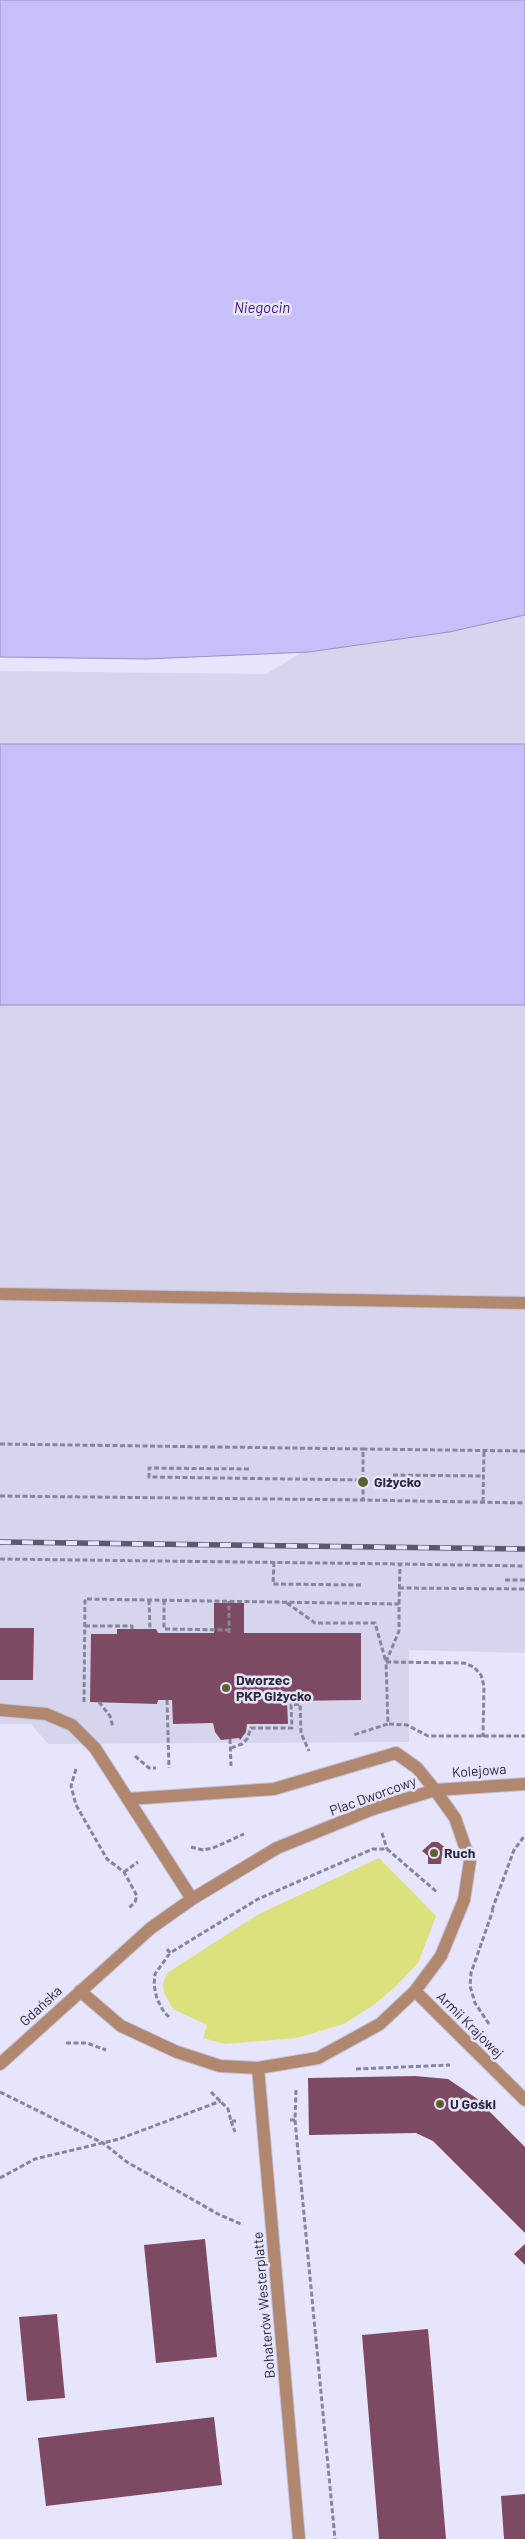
<!DOCTYPE html>
<html>
<head>
<meta charset="utf-8">
<style>
	body { margin:0 }
	canvas { display:block; background:#e7e5fc }
</style>
</head>
<body>
<canvas width="525" height="2539"></canvas>
<script>
const c = document.querySelector('canvas').getContext('2d');
c.lineJoin = 'round';
function fillPath(path, color) { c.fillStyle = color; c.fill(path, 'evenodd'); }
const shape = rows => new Path2D(rows.map(r => 'M' + r).join(''));
function stroke(path, color, width, dash) { c.strokeStyle = color; c.lineWidth = width; c.lineCap = dash ? 'butt' : 'round'; c.setLineDash(dash || []); c.stroke(path); }
function drawText(font, color, halo, rows, align = 'center') {
  c.font = font + ' Barlow,sans-serif'; c.lineWidth = 5; c.setLineDash([]); c.textBaseline = 'middle'; c.strokeStyle = halo; c.fillStyle = color; for (const [text, x, y, turn = 0] of rows) {
    c.save(); c.translate(x, y); c.rotate((+turn || 0) * Math.PI / 180); c.textAlign = isNaN(turn) ? turn : align; if (halo) c.strokeText(text, 0, 0); c.fillText(text, 0, 0); c.restore();
  }
}
const built = shape([
	[525,517,525,1653,409,1650,409,1742,48,1744,31,1724,0,1724,0,671,266,674]
]);
const green = shape([
	[379,1858,436,1916,418,1963,395,1987,375,2004,344,2024,297,2038,225,2044,203,2038,207,2025,173,2009,164,1993,163,1984,167,1973,259,1914]
]);
const water = shape([
	[0,0,525,0,525,615,449,632,309,652,147,659,0,657,0,0],
	[0,744,525,744,525,1005,0,1005,0,744]
]);
const building = shape([
	[214,1603,244,1603,244,1633,361,1633,361,1700,287,1701,288,1724,247,1724,246,1732,240,1740,239,1738,221,1740,215,1732,213,1723,173,1724,172,1700,158,1700,157,1704,90,1702,91,1634,117,1634,117,1629,156,1629,158,1633,214,1633],
	[0,1628,34,1628,33,1680,0,1680],
	[432,1842,438,1842,447,1849,442,1855,441,1864,428,1864,428,1856,422,1851],
	[415,2076,448,2079,476,2098,525,2147,525,2233,433,2141,416,2133,309,2135,308,2078],
	[205,2239,217,2357,156,2363,144,2245],
	[525,2244,525,2265,514,2254],
	[57,2314,65,2398,27,2401,19,2317],
	[428,2329,446,2539,379,2539,362,2335],
	[214,2417,222,2485,46,2506,38,2438],
	[525,2494,525,2539,504,2539,501,2496]
]);
const path = shape([
	[0,1444,363,1449],
	[525,1451,363,1449,363,1500,525,1503],
	[249,1469,149,1468,149,1477,363,1480],
	[393,1475,483,1476],
	[0,1496,363,1500],
	[483,1502,484,1451],
	[0,1559,400,1564],
	[274,1562,273,1584,362,1585],
	[505,1580,525,1580],
	[399,1588,525,1589],
	[149,1600,150,1630],
	[164,1600,164,1629,229,1630],
	[287,1603,315,1623,375,1623,386,1662,464,1663,474,1667,481,1675,484,1686,483,1737],
	[399,1604,400,1564,525,1566],
	[85,1626,132,1626,132,1629],
	[229,1633,229,1601],
	[167,1700,169,1768],
	[84,1702,85,1599,399,1604,399,1631,386,1662,388,1724,353,1735],
	[99,1702,110,1716,113,1727],
	[389,1724,407,1725,428,1736,525,1736],
	[230,1739,231,1766],
	[231,1748,242,1744,247,1739,251,1728,292,1728,291,1705,300,1704,301,1733,309,1751],
	[135,1756,149,1768,156,1768],
	[76,1769,71,1786,76,1805,107,1859,124,1872,137,1896,135,1902,129,1908],
	[382,1833,387,1849],
	[191,1847,203,1850,213,1848,244,1834],
	[124,1872,138,1862],
	[492,1910,514,1850,525,1835],
	[167,1949,170,1953,258,1899,373,1849,387,1849,438,1893],
	[169,2017,164,2012,157,1999,154,1985,155,1974,170,1953],
	[489,2024,475,2003,470,1986,471,1973,493,1910],
	[66,2043,87,2043,106,2050],
	[356,2069,450,2065],
	[0,2092,103,2143,127,2162,218,2214,243,2225],
	[211,2092,228,2109,231,2121,236,2121],
	[290,2120,295,2120,296,2090],
	[295,2120,335,2539],
	[231,2121,235,2132],
	[0,2178,35,2159,119,2139,221,2101]
]);
const lane = shape([
	[0,1294,525,1303],
	[128,1799,274,1789,396,1753,417,1768,435,1790]
]);
const street = shape([
	[0,1710,46,1714,72,1725,95,1748,192,1899],
	[80,1991,121,2026,177,2052,220,2066,258,2068,318,2058,380,2024,415,1991,441,1956,464,1900,470,1861,455,1818,435,1790],
	[415,1991,525,2100],
	[0,2064,151,1928,192,1899,277,1848,373,1809,435,1790,525,1784],
	[258,2068,299,2539]
]);
const rail = shape([
	[0,1542,525,1549]
]);
const markers = [
	[363,1482,6,"#5e602d"],
	[226,1688,5,"#5e602d"],
	[434,1853,5,"#5e602d"],
	[440,2104,5,"#5e602d"]
];
const poiNames = [
	["Giżycko",374,1482],
	["Dworzec",236,1680],
	["PKP Giżycko",236,1696],
	["Ruch",444,1853],
	["U Gośki",450,2104]
];
const streetNames = [
	["Kolejowa",479,1771,-4],
	["Plac Dworcowy",373,1796,-20],
	["Gdańska",41,2006,-43],
	["Armii Krajowej",470,2025,45],
	["Bohaterów Westerplatte",264,2305,-95]
];
const waterNames = [
	["Niegocin",262,308]
];
fillPath(built, '#d7d5ee');
fillPath(green, '#dce07d');
fillPath(water, '#c7bffa');
stroke(water, '#9892c1', 1);
fillPath(building, '#7e4a63');
stroke(lane, '#c5c3da', 14);
stroke(street, '#c5c3da', 14);
stroke(path, '#87859b', 3, [5, 2.5]);
stroke(lane, '#b18770', 12);
stroke(street, '#b18770', 12);
stroke(rail, '#5b596e', 5.5);
stroke(rail, '#e7e5fc', 4, [11]);
for (const [x, y, r, color] of markers) { const dot = new Path2D(); dot.arc(x, y, r, 0, 2 * Math.PI); c.fillStyle = color; c.fill(dot); stroke(dot, '#e7e5fc', 2); }
drawText('bold 14px', '#2b283d', '#e7e5fc', poiNames, 'left');
drawText('14px', '#2b283d', '#e7e5fc', streetNames);
drawText('italic 15px', '#3d1685', '#e7e5fc', waterNames);
</script>
</body>
</html>
